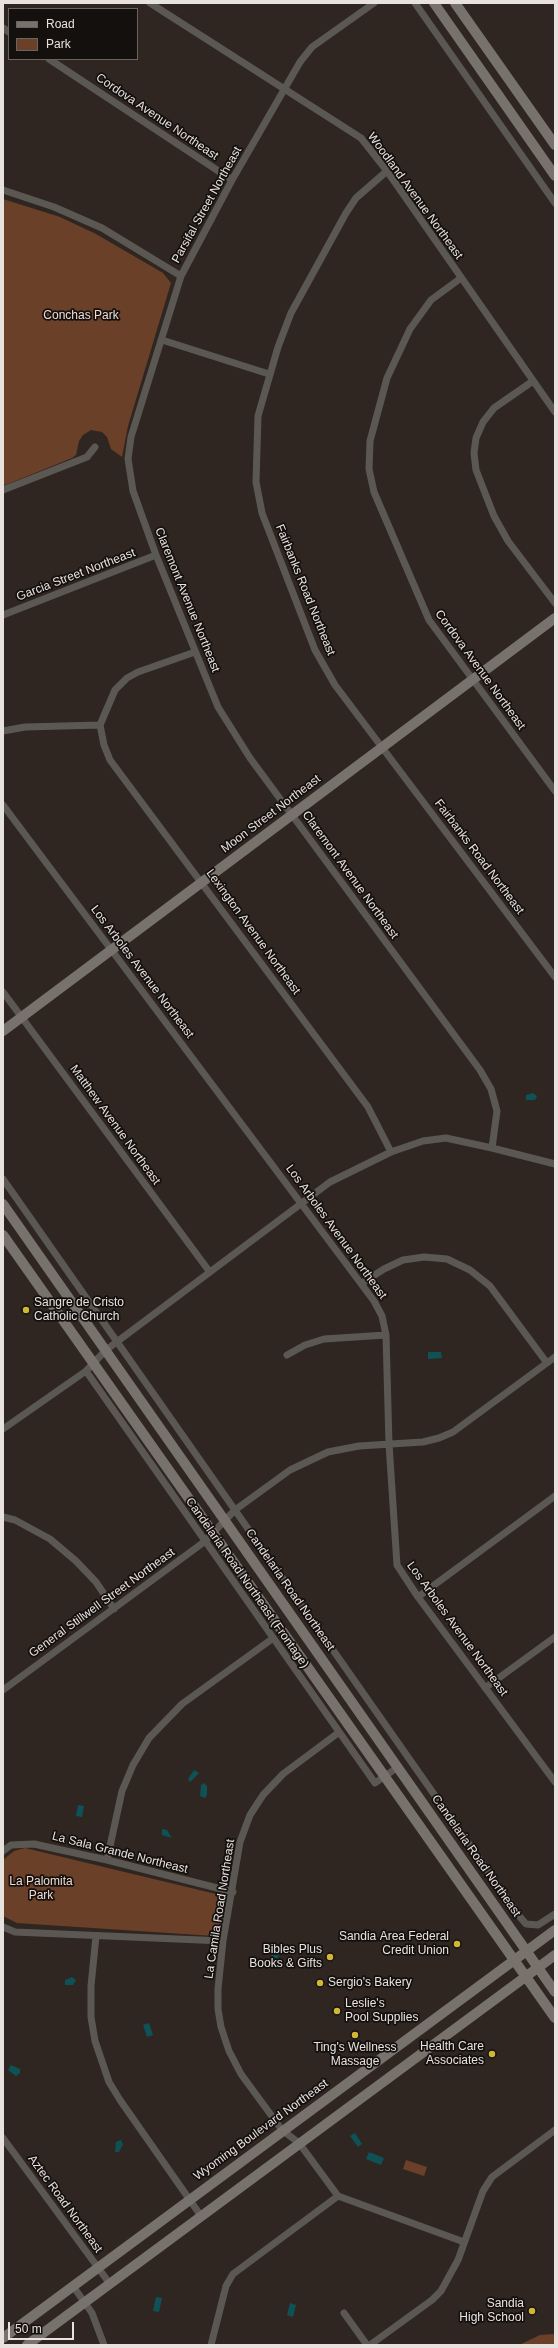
<!DOCTYPE html>
<html>
<head>
<meta charset="utf-8">
<style>
	body { margin:0 }
	#map { position:relative; width:558px; height:2348px; overflow:hidden; background:#2f2621; font-family:Arial,sans-serif }
	canvas { display:block }
	.frame { position:absolute; inset:0; border:4px solid #e8e2df; pointer-events:none }
	.legend { position:absolute; left:8px; top:8px; width:130px; height:52px; box-sizing:border-box; background:#14100e; border:1px solid #696462; margin:0; padding:5px 7px; list-style:none; font-size:12px; color:#e8e2df }
	.legend li { display:flex; align-items:center; gap:8px; height:20px }
	.legend b { width:20px; border:1px solid #696462 }
	.scale { position:absolute; left:8px; top:2322px; width:66px; height:18px; box-sizing:border-box; border:2px solid #e8e2df; border-top:0; padding-left:5px; font-size:12px; line-height:14px; white-space:nowrap; color:#e8e2df; -webkit-text-stroke:3px #14100e; paint-order:stroke }
</style>
</head>
<body>
<div id="map">
<canvas width="558" height="2348"></canvas>
<div class="frame"></div>
<ul class="legend">
<li><b style="height:5px;background:#77726c"></b>Road</li>
<li><b style="height:11px;background:#6a4029"></b>Park</li>
</ul>
<div class="scale">50 m</div>
</div>
<script>
const c = document.querySelector('canvas').getContext('2d');
c.lineJoin = 'round';
function fillPath(path, color) { c.fillStyle = color; c.fill(path, 'evenodd'); }
const shape = rows => new Path2D(rows.map(r => 'M' + r).join(''));
function stroke(path, color, width, dash) { c.strokeStyle = color; c.lineWidth = width; c.lineCap = dash ? 'butt' : 'round'; c.setLineDash(dash || []); c.stroke(path); }
function drawText(font, color, halo, rows, align = 'center') {
  c.font = font + ' Arial,sans-serif'; c.lineWidth = 3.5; c.setLineDash([]); c.textBaseline = 'middle'; c.strokeStyle = halo; c.fillStyle = color; for (const [text, x, y, turn = 0] of rows) {
    c.save(); c.translate(x, y); c.rotate((+turn || 0) * Math.PI / 180); c.textAlign = isNaN(turn) ? turn : align; if (halo) c.strokeText(text, 0, 0); c.fillText(text, 0, 0); c.restore();
  }
}
const green = shape([
	[3,199,60,217,96,234,163,273,171,283,128,426,122,457,111,449,107,437,102,432,91,430,83,435,79,441,76,455,72,458,3,486],
	[25,1848,220,1895,224,1897,220,1934,214,1936,17,1923,3,1916,3,1860,14,1851],
	[406,2160,427,2167,424,2176,403,2169],
	[555,2334,555,2345,519,2345,540,2335]
]);
const water = shape([
	[533,1093,537,1096,535,1100,526,1100,526,1095],
	[428,1352,441,1352,442,1358,428,1359],
	[194,1770,199,1773,190,1782,188,1779],
	[204,1783,207,1786,207,1795,205,1798,200,1796,201,1785],
	[78,1805,84,1806,82,1817,76,1816],
	[162,1829,167,1830,172,1838,162,1835],
	[273,1947,280,1948,278,1959,271,1958],
	[72,1977,76,1980,73,1985,65,1985,65,1980],
	[149,2023,153,2035,147,2037,143,2025],
	[11,2065,20,2069,20,2073,16,2076,8,2070],
	[355,2133,362,2144,358,2147,350,2136],
	[121,2140,123,2144,119,2152,115,2152,116,2142],
	[369,2152,384,2158,381,2165,366,2159],
	[156,2297,162,2298,159,2312,153,2311],
	[290,2303,296,2305,293,2317,287,2315]
]);
const street = shape([
	[150,3,361,138,387,171,555,412],
	[374,3,312,47,300,62,232,180,181,276,131,437,128,459,133,491,156,555,218,707,250,758,480,1070,491,1089,497,1111,492,1148],
	[415,3,555,203],
	[3,28,9,32],
	[49,59,232,180],
	[387,171,356,198,346,213,291,313,278,347,258,416,256,482,262,513,315,650,335,685,555,977],
	[3,190,54,207,102,228,181,276],
	[461,278,431,300,410,329,387,378,370,441,369,469,374,492,429,620,555,791],
	[162,340,269,374],
	[533,381,494,408,483,422,476,438,474,453,476,470,494,516,508,541,555,603],
	[3,490,87,457,95,447],
	[3,615,156,555],
	[195,652,138,672,127,678,115,690,100,725,104,745,110,760,368,1107,391,1152],
	[3,731,25,727,100,725],
	[3,805,374,1301,382,1316,386,1335,389,1444,397,1565,418,1597,555,1782],
	[3,992,209,1271],
	[3,1179,520,1917,526,1924,538,1925,555,1914],
	[362,1283,384,1269,403,1260,424,1257,447,1259,470,1270,490,1286,547,1363],
	[287,1355,305,1345,324,1339,386,1335],
	[86,1371,375,1783,398,1767],
	[3,1429,86,1371,106,1350,330,1182,391,1152,423,1141,446,1138,492,1148,555,1164],
	[3,1517,15,1520,50,1539,76,1561,96,1582,114,1609],
	[418,1597,555,1496],
	[485,1688,555,1637],
	[3,1690,204,1542,235,1510,290,1470,328,1452,359,1446,423,1442,439,1438,453,1432,555,1357],
	[338,1733,283,1774,263,1795,250,1815,240,1842,223,1941,218,1989,218,2009,221,2027,229,2051,241,2074,282,2130,299,2143,338,2196,464,2242],
	[3,1851,11,1845,34,1844,107,1860,233,1892],
	[107,1860,122,1791,133,1765,149,1738,182,1704,272,1639],
	[3,1927,15,1932,223,1941],
	[96,1936,91,1986,91,2017,95,2041,109,2082,120,2100,201,2216],
	[3,2138,110,2284],
	[73,2286,92,2313,104,2345],
	[344,2313,367,2345],
	[211,2345,226,2286,233,2274,338,2196],
	[370,2345,432,2300,441,2291,458,2260,483,2191,492,2177,555,2130]
]);
const secondary = shape([
	[434,3,555,176],
	[455,3,555,145],
	[3,1031,555,618],
	[3,1204,555,1992],
	[3,1235,555,2018],
	[3,2338,555,1930],
	[27,2345,555,1955]
]);
const markers = [
	[26,1310,4,"#d0b736"],
	[457,1944,4,"#d0b736"],
	[330,1957,4,"#d0b736"],
	[320,1983,4,"#d0b736"],
	[337,2011,4,"#d0b736"],
	[355,2035,4,"#d0b736"],
	[492,2054,4,"#d0b736"],
	[532,2311,4,"#d0b736"]
];
const streetNames = [
	["Cordova Avenue Northeast",157,117,34],
	["Woodland Avenue Northeast",415,196,54],
	["Parsifal Street Northeast",207,205,-61],
	["Garcia Street Northeast",76,575,-21],
	["Fairbanks Road Northeast",305,590,68],
	["Claremont Avenue Northeast",187,600,68],
	["Cordova Avenue Northeast",480,670,54],
	["Moon Street Northeast",271,814,-37],
	["Fairbanks Road Northeast",479,857,53],
	["Claremont Avenue Northeast",350,875,54],
	["Lexington Avenue Northeast",253,932,54],
	["Los Arboles Avenue Northeast",142,972,53],
	["Matthew Avenue Northeast",115,1125,54],
	["Los Arboles Avenue Northeast",336,1232,54],
	["Candelaria Road Northeast (Frontage)",247,1583,55],
	["Candelaria Road Northeast",290,1590,55],
	["General Stillwell Street Northeast",102,1603,-36],
	["Los Arboles Avenue Northeast",457,1629,54],
	["La Sala Grande Northeast",120,1853,14],
	["Candelaria Road Northeast",476,1856,55],
	["La Camila Road Northeast",220,1909,-81],
	["Wyoming Boulevard Northeast",261,2130,-36],
	["Aztec Road Northeast",65,2204,54]
];
const parkNames = [
	["Conchas Park",81,316],
	["La Palomita",41,1882],
	["Park",41,1896]
];
const poiNames = [
	["Sangre de Cristo",34,1303,"left"],
	["Catholic Church",34,1317,"left"],
	["Sandia Area Federal",449,1937],
	["Credit Union",449,1951],
	["Bibles Plus",322,1950],
	["Books & Gifts",322,1964],
	["Sergio's Bakery",328,1983,"left"],
	["Leslie's",345,2004,"left"],
	["Pool Supplies",345,2018,"left"],
	["Health Care",484,2047],
	["Associates",484,2061],
	["Ting's Wellness",355,2048,"center"],
	["Massage",355,2062,"center"],
	["Sandia",524,2304],
	["High School",524,2318]
];
fillPath(green, '#6a4029');
fillPath(water, '#0e5258');
stroke(street, '#5b5854', 7);
stroke(secondary, '#77726c', 10);
for (const [x, y, r, color] of markers) { const dot = new Path2D(); dot.arc(x, y, r, 0, 2 * Math.PI); c.fillStyle = color; c.fill(dot); stroke(dot, '#14100e', 1.5); }
drawText('12px', '#e8e2df', '#14100e', streetNames);
drawText('12px', '#f0dbd1', '#14100e', parkNames);
drawText('12px', '#e8e2df', '#14100e', poiNames, 'right');
</script>
</body>
</html>
